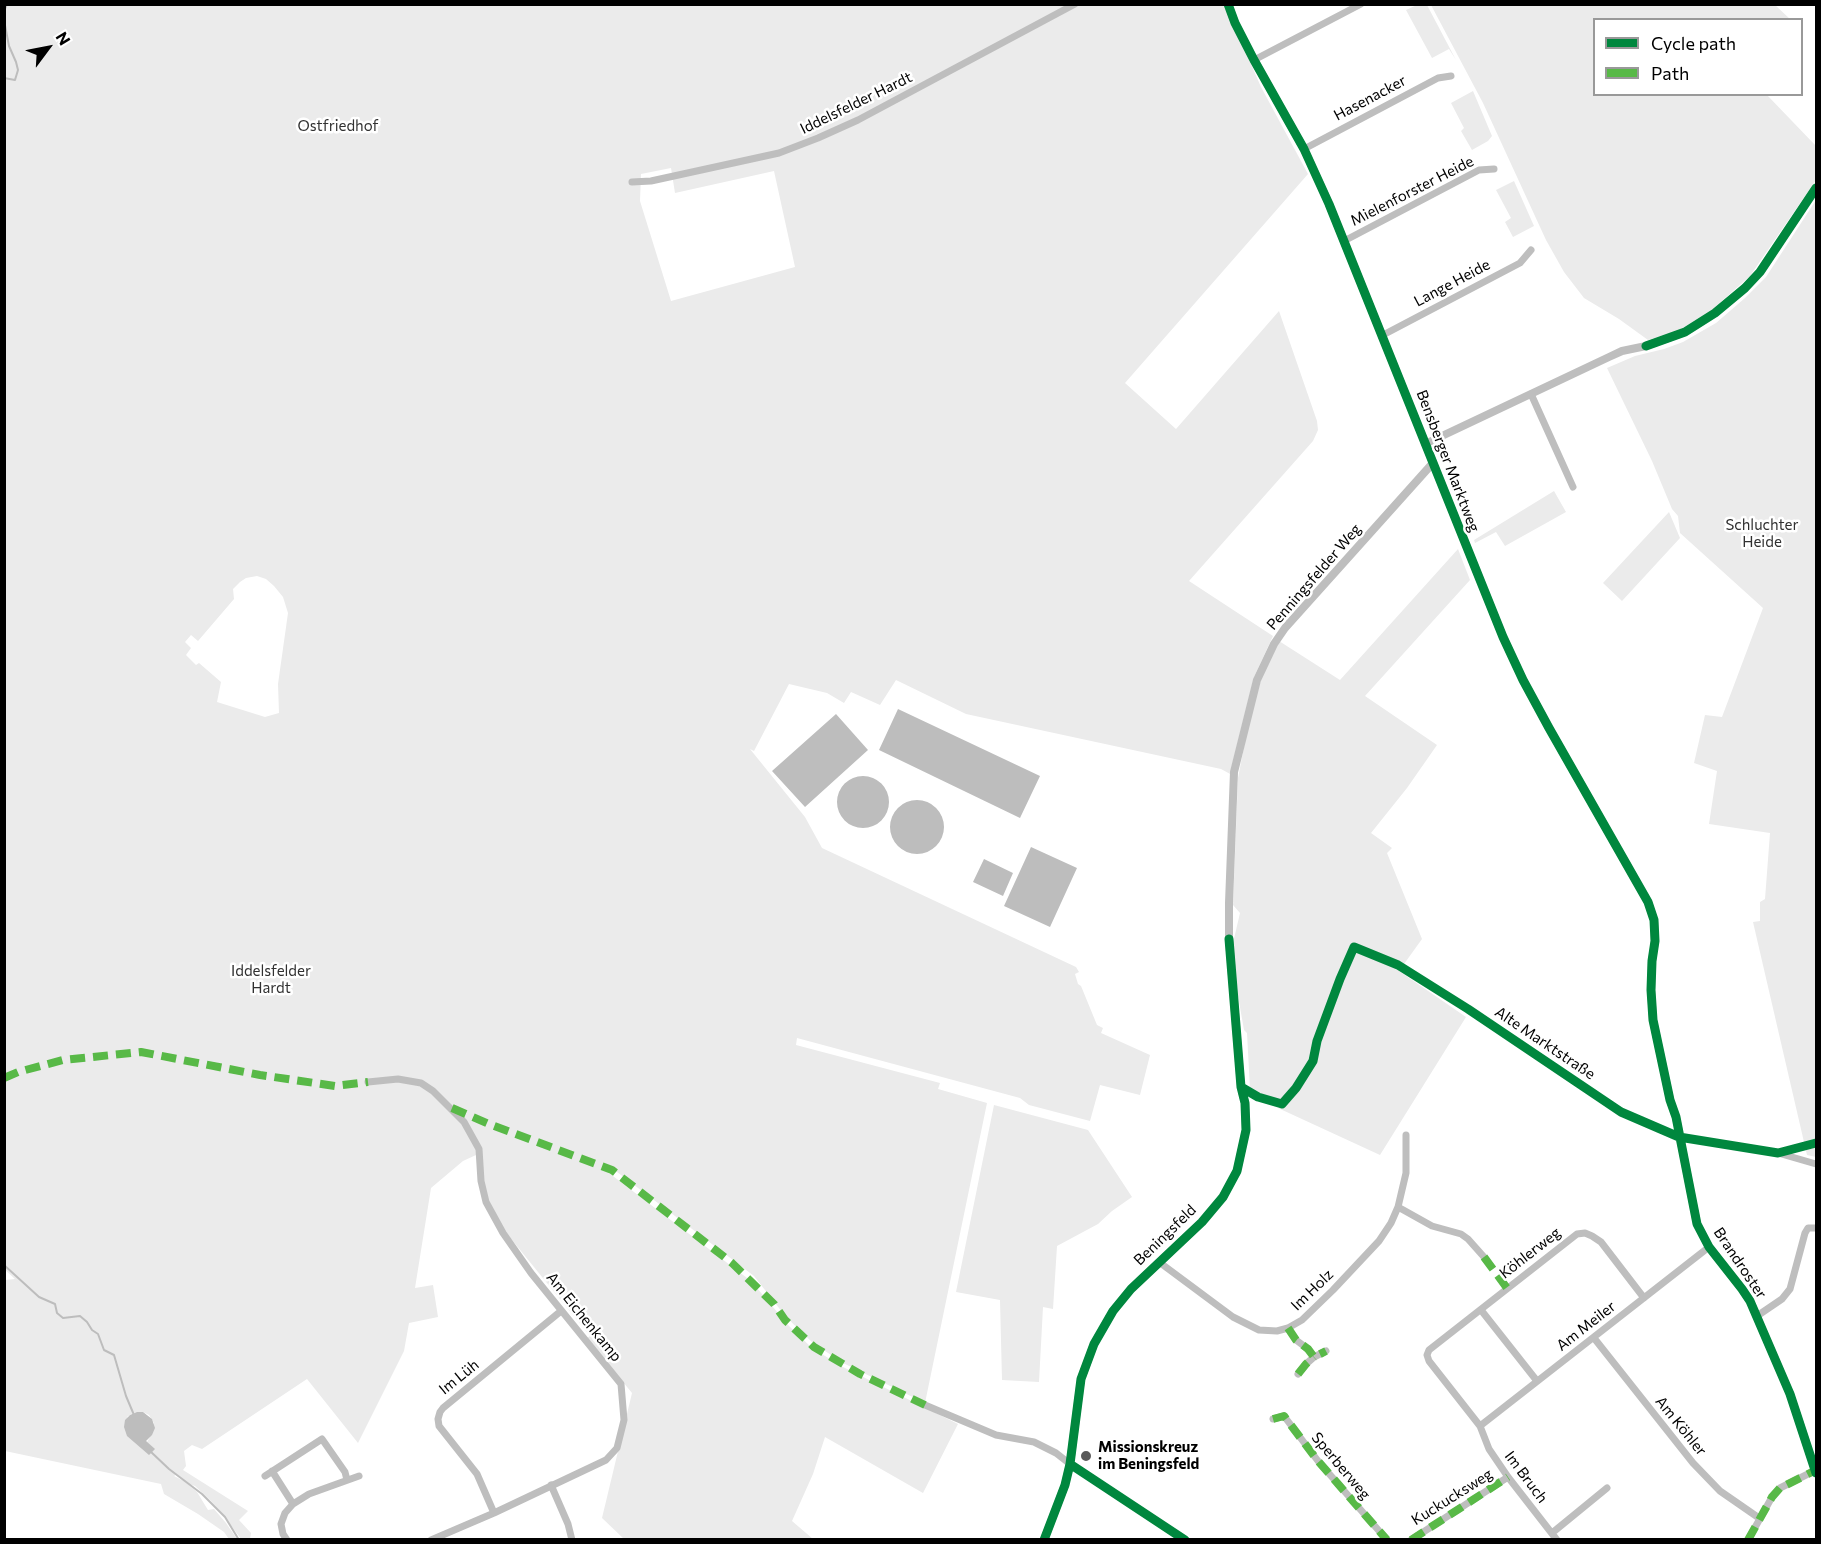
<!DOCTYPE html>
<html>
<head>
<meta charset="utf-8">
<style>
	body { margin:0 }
	#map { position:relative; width:1821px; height:1544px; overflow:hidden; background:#fff; font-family:Commissioner,sans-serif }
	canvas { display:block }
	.frame { position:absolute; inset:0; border:6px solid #000; pointer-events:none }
	.legend { position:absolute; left:1593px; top:18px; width:210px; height:78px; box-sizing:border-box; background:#fff; border:2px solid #999; margin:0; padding:8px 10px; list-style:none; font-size:18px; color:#000 }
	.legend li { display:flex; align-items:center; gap:12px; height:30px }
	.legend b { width:30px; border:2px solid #999 }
	.north { position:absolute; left:18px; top:18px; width:60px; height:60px; -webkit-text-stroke:4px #fff; paint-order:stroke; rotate:58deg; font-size:16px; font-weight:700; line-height:24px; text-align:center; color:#000 }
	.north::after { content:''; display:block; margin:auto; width:21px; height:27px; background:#000; clip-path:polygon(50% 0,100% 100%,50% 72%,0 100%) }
</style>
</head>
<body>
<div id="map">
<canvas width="1821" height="1544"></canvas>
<div class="frame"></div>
<ul class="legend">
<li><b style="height:8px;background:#00873e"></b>Cycle path</li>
<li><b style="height:8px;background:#58b947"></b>Path</li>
</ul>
<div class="north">N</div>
</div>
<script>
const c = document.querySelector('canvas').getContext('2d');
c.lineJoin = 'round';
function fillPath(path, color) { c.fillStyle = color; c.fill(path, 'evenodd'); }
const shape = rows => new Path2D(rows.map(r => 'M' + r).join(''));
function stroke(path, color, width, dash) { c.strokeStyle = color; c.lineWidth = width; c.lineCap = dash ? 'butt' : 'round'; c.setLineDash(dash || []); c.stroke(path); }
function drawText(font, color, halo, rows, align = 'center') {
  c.font = font + ' Commissioner,sans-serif'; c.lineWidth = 5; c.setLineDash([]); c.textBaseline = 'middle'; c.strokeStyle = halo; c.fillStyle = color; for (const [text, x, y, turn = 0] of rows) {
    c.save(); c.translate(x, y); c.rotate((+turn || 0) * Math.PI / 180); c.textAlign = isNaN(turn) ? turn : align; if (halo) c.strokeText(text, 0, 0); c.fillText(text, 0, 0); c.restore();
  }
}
const green = shape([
	[4,5,1225,5,1261,87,1308,174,1125,383,1176,429,1279,311,1317,421,1318,430,1313,441,1189,581,1273,636,1254,677,1231,769,1232,775,1221,769,966,714,896,680,880,705,851,692,844,703,827,693,789,684,754,751,750,749,805,817,822,848,1076,967,1079,972,1075,974,1078,984,1081,986,1097,1025,1103,1028,1101,1033,1150,1055,1140,1095,1100,1085,1090,1121,1029,1105,1020,1098,797,1038,796,1045,940,1083,938,1089,987,1103,925,1403,843,1363,813,1343,786,1317,754,1276,617,1172,609,1173,751,1281,789,1326,812,1348,843,1367,958,1424,923,1493,825,1437,813,1474,792,1521,813,1539,624,1539,602,1518,632,1393,587,1338,590,1336,499,1224,485,1192,476,1155,463,1161,431,1188,415,1288,433,1285,438,1317,409,1323,404,1351,358,1443,307,1379,202,1449,192,1445,184,1451,186,1466,183,1470,248,1511,239,1520,251,1533,250,1539,241,1539,221,1512,210,1500,195,1486,189,1484,177,1474,174,1476,184,1481,197,1492,208,1510,214,1509,226,1523,237,1539,229,1539,224,1532,198,1514,164,1494,161,1484,5,1451,5,1280,15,1279,4,1269],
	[671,168,675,193,774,171,795,267,671,301,640,201,641,174],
	[257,576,266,579,274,586,283,597,288,613,278,684,279,713,265,717,217,702,221,682,199,663,196,665,186,655,191,648,185,642,191,635,198,641,234,599,233,589,240,582,246,578],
	[143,1412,149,1415,154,1423,150,1437,147,1442,127,1417,133,1413],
	[1417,5,1427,5,1456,60,1449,49,1432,58,1406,10],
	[1431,5,1775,5,1790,19,1594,20,1594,94,1767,95,1816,146,1816,180,1750,276,1706,315,1677,331,1648,340,1619,319,1584,298,1564,272,1546,240,1483,103],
	[1473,91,1492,136,1488,141,1472,150,1461,131,1464,128,1451,103],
	[1514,181,1534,226,1513,237,1505,222,1511,218,1496,190],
	[1816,200,1816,1157,1807,1155,1753,922,1760,921,1760,902,1765,899,1770,833,1709,824,1717,771,1694,763,1705,715,1722,717,1763,608,1680,533,1678,516,1672,509,1652,461,1607,368,1635,356,1664,349,1683,342,1716,323,1745,298,1766,277],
	[1554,491,1566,512,1505,546,1496,532,1475,543,1474,540],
	[1669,512,1680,538,1622,601,1603,583],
	[1458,549,1470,580,1365,696,1437,745,1407,788,1371,833,1392,848,1387,853,1422,939,1399,971,1466,1017,1380,1155,1278,1108,1285,1105,1315,1064,1312,1063,1282,1102,1277,1102,1250,1089,1247,1033,1244,1030,1238,996,1233,943,1240,913,1233,905,1238,778,1249,721,1261,680,1279,641,1340,680],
	[994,1105,1088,1130,1132,1197,1112,1211,1098,1224,1057,1246,1053,1309,1043,1307,1039,1382,1002,1380,1000,1300,956,1292]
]);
const water = shape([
	[898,709,1040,776,1020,818,879,750],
	[836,714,868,750,805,807,772,771],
	'837 802a26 26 0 1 1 52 0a26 26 0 1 1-52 0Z',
	'890 827a27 27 0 1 1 54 0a27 27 0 1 1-54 0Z',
	[1031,847,1077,868,1050,927,1004,906],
	[984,859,1013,873,1003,896,973,882],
	[143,1412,152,1419,155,1428,152,1435,146,1441,155,1449,149,1455,127,1436,124,1427,125,1420,130,1415,137,1412]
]);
const stream = shape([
	[4,11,7,4],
	[4,20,9,46,16,62,18,70,15,80,4,78],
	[4,1265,39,1297,55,1304,57,1313,63,1318,80,1316,87,1322,92,1330,98,1334,104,1350,114,1355,126,1396,134,1415],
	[150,1451,169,1469,202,1494,225,1517,239,1540]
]);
const minor = shape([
	[1254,60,1361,4],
	[1304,149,1438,78,1451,76],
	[632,182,651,181,779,153,818,138,858,120,1075,4],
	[1344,241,1479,170,1494,169],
	[1383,335,1520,263,1531,250],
	[1531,394,1573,487],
	[1398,965,1468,1009,1621,1112,1679,1137,1778,1153,1816,1164],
	[368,1082,398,1079,421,1083,433,1091,464,1122,479,1149,481,1181,486,1202,503,1233,531,1273,621,1384,624,1420,617,1448,606,1460,494,1513,431,1540],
	[1398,1207,1432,1226,1461,1234,1468,1239,1484,1257],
	[1159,1262,1233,1317,1259,1330,1277,1331,1288,1328,1302,1320,1333,1290,1379,1241,1391,1223,1398,1207,1406,1173,1406,1135],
	[1481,1310,1537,1381],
	[1757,1316,1782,1299,1790,1289,1805,1233,1808,1228,1816,1228],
	[1288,1328,1296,1340,1308,1349,1314,1357,1326,1351],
	[1594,1338,1693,1463,1720,1491,1759,1518],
	[1298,1374,1306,1364,1314,1357],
	[925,1405,996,1435,1034,1442,1056,1453,1070,1464],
	[1273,1419,1284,1416,1318,1461,1387,1540],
	[1480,1426,1709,1247],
	[272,1471,293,1504],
	[265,1476,322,1439,345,1472,347,1480],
	[551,1485,568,1524,572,1540],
	[494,1513,477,1474,439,1426,438,1419,440,1412,443,1408,561,1311],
	[1552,1533,1607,1488],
	[287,1540,283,1534,281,1524,285,1513,293,1504,309,1494,359,1476],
	[1411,1540,1508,1477],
	[1557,1540,1508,1477,1489,1449,1480,1426,1429,1361,1427,1355,1429,1350,1577,1234,1585,1233,1592,1236,1601,1242,1644,1298],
	[1748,1540,1772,1497,1780,1488,1816,1470]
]);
const tertiary = shape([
	[1228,4,1235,23,1254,60,1304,149,1329,204,1503,637,1523,680,1549,728,1648,902,1654,920,1655,941,1652,961,1651,990,1653,1020,1670,1100,1676,1117,1697,1224,1709,1247,1742,1289,1750,1301,1790,1394,1816,1473],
	[1425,444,1609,357,1622,351,1646,346,1685,332,1715,313,1745,288,1760,272,1816,188],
	[1070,1464,1185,1540],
	[1044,1540,1065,1485,1070,1464,1081,1379,1094,1344,1113,1311,1131,1289,1202,1222,1223,1197,1237,1171,1246,1130,1245,1103,1241,1087,1229,939,1229,903,1234,772,1257,680,1274,644,1285,628,1432,464]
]);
const quiet = shape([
	[4,1078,18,1072,63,1060,141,1052,260,1075,335,1086,368,1082],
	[452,1108,489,1124,612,1170,732,1263,774,1304,785,1320,814,1347,860,1374,925,1405],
	[1484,1257,1507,1288],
	[1288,1328,1296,1340,1308,1349,1314,1357,1326,1351],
	[1298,1374,1306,1364,1314,1357],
	[1273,1419,1284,1416,1318,1461,1387,1540],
	[1411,1540,1508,1477],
	[1748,1540,1772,1497,1780,1488,1816,1470]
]);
const cycleway = shape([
	[1228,4,1235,23,1254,60,1304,149,1329,204,1503,637,1523,680,1549,728,1648,902,1654,920,1655,941,1652,961,1651,990,1653,1020,1670,1100,1676,1117,1697,1224,1709,1247,1742,1289,1750,1301,1790,1394,1816,1473],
	[1646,346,1685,332,1715,313,1745,288,1760,272,1816,188],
	[1241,1087,1258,1097,1282,1104,1296,1088,1313,1061,1317,1041,1340,979,1354,947,1398,965,1468,1009,1621,1112,1679,1137,1778,1153,1816,1143],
	[1070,1464,1185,1540],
	[1044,1540,1065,1485,1070,1464,1081,1379,1094,1344,1113,1311,1131,1289,1202,1222,1223,1197,1237,1171,1246,1130,1245,1103,1241,1087,1229,939]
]);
const markers = [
	[1086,1456,6,"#595959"]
];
const streetNames = [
	["Hasenacker",1370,98,-28],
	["Iddelsfelder Hardt",856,103,-26],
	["Mielenforster Heide",1412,191,-27],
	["Lange Heide",1452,283,-28],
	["Bensberger Marktweg",1448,461,69],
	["Penningsfelder Weg",1314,577,-49],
	["Alte Marktstraße",1545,1043,34],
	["Beningsfeld",1165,1235,-44],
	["Köhlerweg",1530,1253,-38],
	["Brandroster",1740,1263,56],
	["Im Holz",1312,1290,-44],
	["Am Eichenkamp",584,1317,51],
	["Am Meiler",1586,1326,-38],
	["Im Lüh",459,1377,-39],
	["Am Köhler",1681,1426,51],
	["Sperberweg",1341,1466,50],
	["Im Bruch",1526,1477,53],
	["Kuckucksweg",1452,1497,-32]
];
const parkNames = [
	["Ostfriedhof",338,126],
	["Schluchter",1762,525],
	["Heide",1762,542],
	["Iddelsfelder",271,971],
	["Hardt",271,988]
];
const poiNames = [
	["Missionskreuz",1098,1447],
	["im Beningsfeld",1098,1464]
];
fillPath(green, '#ebebeb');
fillPath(water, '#bdbdbd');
stroke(stream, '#bdbdbd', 2);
stroke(minor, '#bebebe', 7);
stroke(tertiary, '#bebebe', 8);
stroke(quiet, '#58b947', 8, [15, 8]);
stroke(cycleway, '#00873e', 9);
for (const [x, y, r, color] of markers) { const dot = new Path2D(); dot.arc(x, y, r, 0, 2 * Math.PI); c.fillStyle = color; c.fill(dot); stroke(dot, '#fff', 2); }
drawText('15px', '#000', '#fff', streetNames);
drawText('15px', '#313131', '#fff', parkNames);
drawText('bold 15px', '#000', '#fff', poiNames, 'left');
</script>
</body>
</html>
